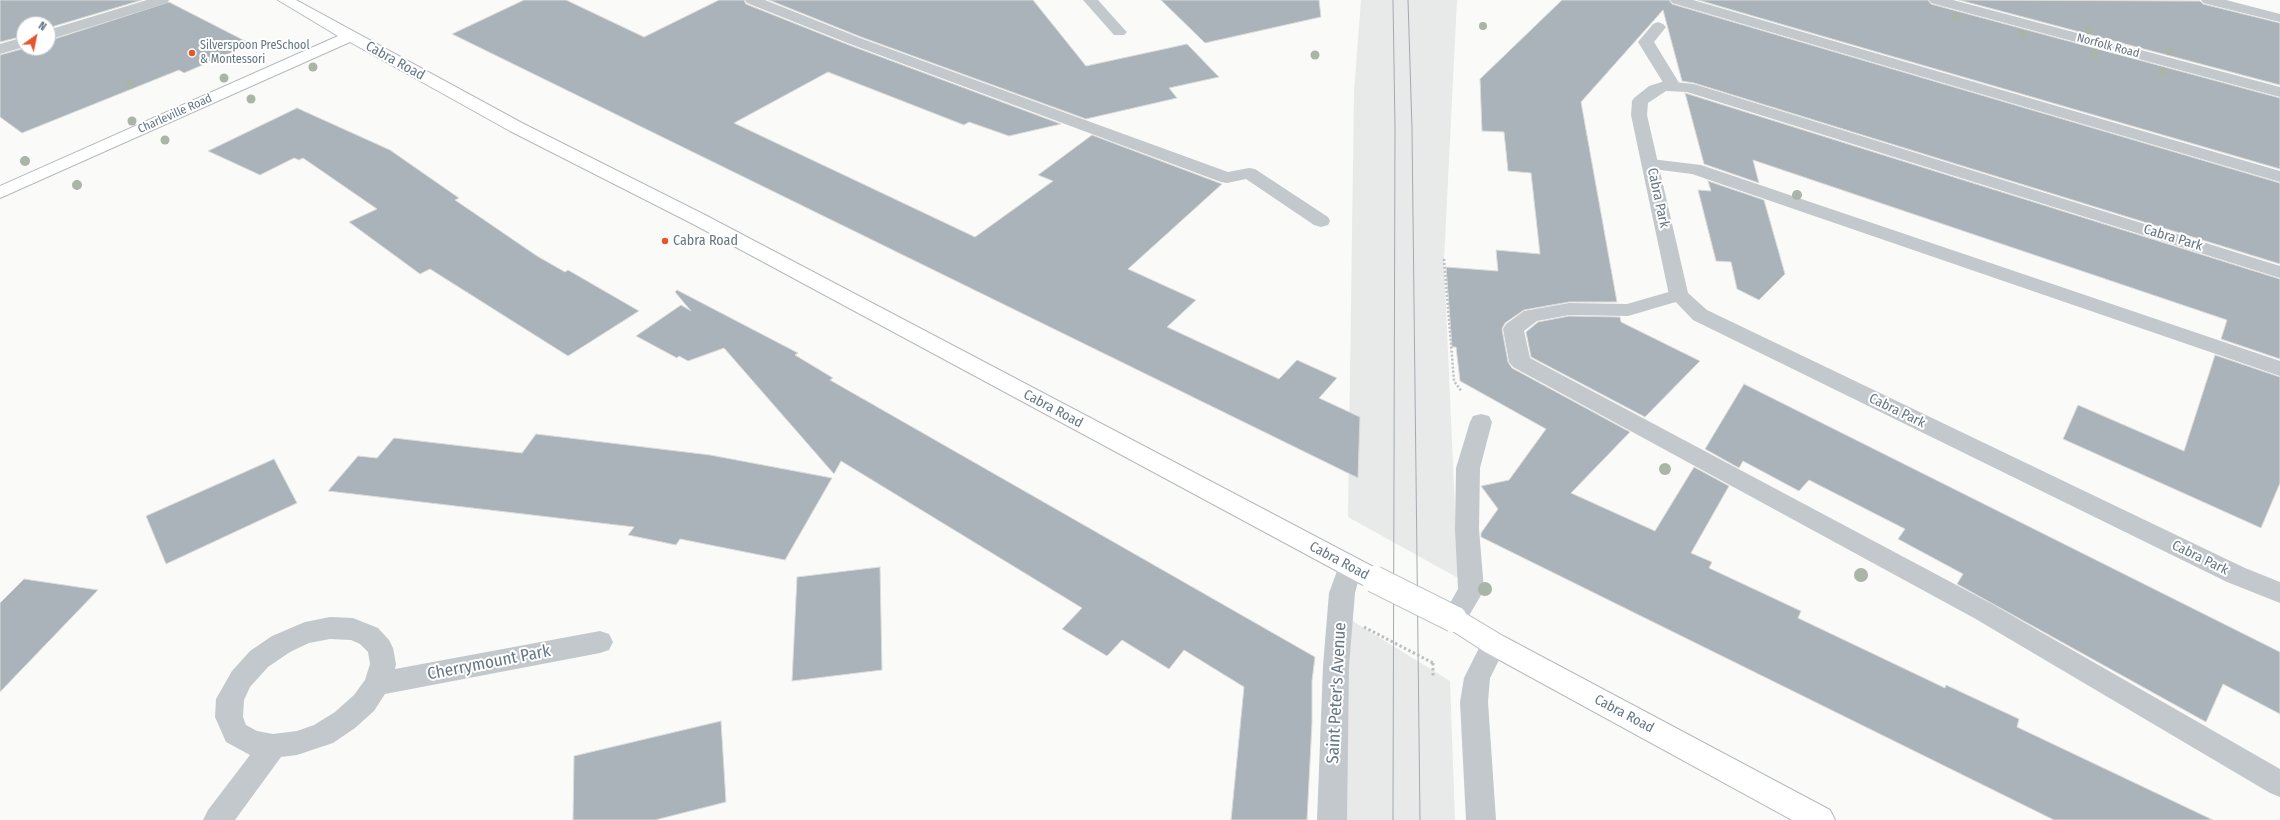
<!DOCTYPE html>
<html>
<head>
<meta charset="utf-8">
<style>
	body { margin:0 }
	#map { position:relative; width:2280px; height:820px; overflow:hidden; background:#fafaf8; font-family:"Fira Sans Condensed",sans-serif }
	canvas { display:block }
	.north { position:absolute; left:16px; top:16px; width:40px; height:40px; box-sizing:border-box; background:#fff; border:1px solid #c1c8cd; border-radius:50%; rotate:33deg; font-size:11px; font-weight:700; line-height:16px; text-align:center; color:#657683 }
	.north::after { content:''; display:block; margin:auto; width:14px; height:18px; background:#e4572e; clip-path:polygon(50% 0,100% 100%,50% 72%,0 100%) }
</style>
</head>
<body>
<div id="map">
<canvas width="2280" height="820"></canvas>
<div class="north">N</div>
</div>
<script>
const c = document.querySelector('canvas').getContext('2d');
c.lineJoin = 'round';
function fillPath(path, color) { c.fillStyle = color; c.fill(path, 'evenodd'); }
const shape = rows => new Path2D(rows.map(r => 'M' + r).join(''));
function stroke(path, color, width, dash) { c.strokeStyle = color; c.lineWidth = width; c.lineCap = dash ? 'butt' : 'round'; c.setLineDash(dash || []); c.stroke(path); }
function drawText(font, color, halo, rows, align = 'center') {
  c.font = font + ' "Fira Sans Condensed",sans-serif'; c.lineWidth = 4; c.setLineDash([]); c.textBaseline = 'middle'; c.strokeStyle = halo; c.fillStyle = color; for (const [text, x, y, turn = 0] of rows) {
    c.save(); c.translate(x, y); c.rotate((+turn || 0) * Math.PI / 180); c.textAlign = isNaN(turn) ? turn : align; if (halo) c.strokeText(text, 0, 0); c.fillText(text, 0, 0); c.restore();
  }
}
const built = shape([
	[1361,0,1457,0,1444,261,1458,578,1348,517,1354,92],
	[1346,617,1450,681,1455,820,1340,820]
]);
const building = shape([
	[0,0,142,0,48,28,48,24,24,24,24,36,0,42,0,0],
	[524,0,566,0,644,37,719,0,744,0,746,4,849,45,1061,124,1009,136,969,122,964,125,828,72,734,123,975,237,1053,181,1038,175,1092,135,1222,184,1128,269,1196,300,1167,327,1279,379,1297,360,1337,378,1319,398,1360,417,1358,478,452,34,524,0],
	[769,0,1033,0,1086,66,1187,44,1219,77,1169,88,1177,98,1086,119,861,37,769,0],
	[1161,0,1319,0,1321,17,1205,43,1161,0],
	[1562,0,1669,0,1672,4,2280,183,2280,264,1694,83,1682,81,1663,10,1581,102,1617,302,1569,302,1524,310,1505,323,1502,329,1508,362,1512,368,1630,432,1571,493,1655,531,1694,467,1729,486,1691,553,1712,562,1709,568,1801,611,1798,618,1945,688,1946,685,2019,719,2017,727,2213,820,2054,820,1481,537,1481,533,1498,509,1481,486,1509,480,1546,429,1460,381,1456,347,1452,347,1446,267,1498,271,1496,250,1540,254,1531,173,1508,171,1504,132,1482,131,1480,79,1562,0],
	[1698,0,1928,0,1931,4,2280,98,2280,169,1698,0],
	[1959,0,2200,1,2203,4,2280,23,2280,85,1959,0],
	[169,2,251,44,184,73,179,70,22,133,0,117,0,55,25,48,48,48,48,41,169,2],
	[1685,93,2280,279,2280,359,2221,339,2227,320,1753,160,1759,183,1704,164,1685,93],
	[297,108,390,150,459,198,455,200,537,256,565,272,568,270,639,311,568,356,430,269,420,274,349,222,377,209,303,158,299,160,294,158,260,175,208,151,297,108],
	[1708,181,1764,200,1785,274,1759,300,1737,289,1731,262,1716,261,1698,190,1711,191,1708,181],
	[677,290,798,353,795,355,833,378,830,380,1315,657,1312,681,1312,723,1307,820,1231,820,1244,687,1184,650,1169,669,1122,640,1107,656,1062,629,1082,608,841,461,834,474,724,348,688,361,679,356,677,358,636,336,681,305,691,311,675,292,677,290],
	[1569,316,1620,317,1621,322,1700,361,1645,417,1531,357,1526,332,1538,322,1569,316],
	[2215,355,2280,377,2280,483,2261,528,2063,439,2078,405,2184,451,2215,355],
	[1744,384,2280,652,2280,714,2223,684,2206,722,1957,584,1963,574,1898,539,1905,529,1809,480,1799,491,1743,461,1739,468,1705,449,1744,384],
	[536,434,710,455,832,478,785,560,680,539,676,545,628,535,634,527,328,491,358,456,377,458,394,438,522,453,536,434],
	[274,459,297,503,166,564,146,516,274,459],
	[880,567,882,670,792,681,797,577,880,567],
	[24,579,98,590,0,692,0,603,24,579],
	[721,721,726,802,655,820,573,820,574,756,721,721]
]);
const pathFar1 = shape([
	[1444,259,1454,381,1462,392]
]);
const path = shape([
	[1433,663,1433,678]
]);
const lane = shape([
	[147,0,169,0,167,3,48,40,48,30,147,0],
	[745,0,765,0,860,38,1228,172,1249,168,1255,169,1328,217,1330,221,1328,225,1321,227,1314,225,1246,179,1227,183,1221,182,850,44,747,3,745,0],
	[1670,0,1693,0,2280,171,2280,182,1672,3,1670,0],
	[2201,0,2226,0,2280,14,2280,22,2203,3,2201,0],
	[1658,22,1663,24,1666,27,1654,42,1681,86,1679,89,1667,89,1638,42,1653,24,1658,22],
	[24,37,24,47,0,54,0,44,24,37],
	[1651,159,1701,165,2280,361,2280,376,1692,174,1645,168,1642,164,1645,160,1651,159],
	[1679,289,1686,291,1689,295,1686,299,1628,316,1569,315,1537,321,1524,331,1530,358,1992,604,2280,769,2280,797,2270,793,1974,618,1513,367,1509,362,1503,329,1506,324,1524,311,1569,303,1627,304,1679,289],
	[1481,414,1489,416,1492,422,1480,468,1479,529,1484,590,1463,626,1454,629,1445,626,1441,619,1458,589,1455,529,1456,468,1470,422,1473,416,1481,414],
	[1494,633,1503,636,1507,644,1490,678,1488,702,1496,820,1466,820,1460,702,1464,678,1485,636,1494,633]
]);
const street = shape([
	[1083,0,1098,0,1124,29,1127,32,1124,35,1114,35,1083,0],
	[1929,0,1953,0,2280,87,2280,97,1931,3,1929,0],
	[1665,81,1694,84,2280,266,2280,278,1687,92,1666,91,1648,103,1647,115,1688,293,1707,310,2245,568,2280,582,2280,603,2227,582,1693,320,1669,295,1631,115,1632,101,1634,98,1649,86,1665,81],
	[1350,557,1359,560,1362,567,1355,593,1349,666,1347,820,1317,820,1323,666,1329,593,1341,560,1350,557],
	[330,617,353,618,378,628,389,640,393,648,396,664,395,669,600,631,609,634,613,642,609,650,600,653,385,694,374,711,355,728,333,743,297,755,281,757,235,820,203,820,208,810,250,755,226,742,215,717,216,699,232,671,250,651,272,636,305,622,330,617],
	[330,639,351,640,360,644,368,652,370,664,365,680,354,695,335,712,314,725,297,731,273,734,257,731,246,725,243,717,244,700,250,687,268,667,290,652,309,643,330,639]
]);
const secondary = shape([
	[278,0,296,0,522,123,707,216,1383,572,1387,579,1383,586,1374,589,1365,586,693,224,510,131,350,42,0,198,0,186,338,36,278,0],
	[1454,609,1463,612,1503,636,1830,810,1835,820,1792,820,1485,652,1445,626,1441,619,1445,612,1454,609]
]);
const tram = shape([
	[1393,0,1395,127,1393,820],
	[1408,0,1412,129,1420,820]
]);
const pathBridge = shape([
	[1364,627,1433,663]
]);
const secondaryBridge = shape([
	[1374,579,1454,619]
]);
const trees = [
	[1956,17,4],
	[1483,26,4],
	[2089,30,4],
	[2022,34,4],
	[2169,51,4],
	[2094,53,4],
	[1315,55,4.5],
	[313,67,4.5],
	[2163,72,4.5],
	[224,78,4.5],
	[131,84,4.5],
	[251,99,4.5],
	[132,121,4.5],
	[165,140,4.5],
	[25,161,5],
	[77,185,5],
	[1797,195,5],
	[1665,469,6],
	[1861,575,7],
	[1485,589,7]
];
const markers = [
	[192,53,4,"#e4572e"],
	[665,241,4,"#e4572e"]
];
const farPoinames = [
	["Silverspoon PreSchool",200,46],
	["& Montessori",200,60]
];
const farStreetnames = [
	["Norfolk Road",2108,46,15],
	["Charleville Road",175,114,-24]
];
const streetNames = [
	["Cabra Road",395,61,29],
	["Cabra Park",1658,198,78],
	["Cabra Park",2173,238,17],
	["Cabra Road",1053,409,28],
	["Cabra Park",1897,411,26],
	["Cabra Park",2200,558,26],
	["Cabra Road",1339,561,28],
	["Cabra Road",1624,714,28]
];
const poiNames = [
	["Cabra Road",673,241]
];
const nearStreetnames = [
	["Cherrymount Park",489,663,-11],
	["Saint Peter's Avenue",1337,693,-87]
];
fillPath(built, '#e8e9e9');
fillPath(building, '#aab3b9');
stroke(building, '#dcdcda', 1);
stroke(secondary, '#b3babf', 2);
stroke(pathFar1, '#bbbfc2', 2.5, [2, 2]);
stroke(path, '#bbbfc2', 3, [2.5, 2.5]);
fillPath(lane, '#c3c8cc');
fillPath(street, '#c3c8cc');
fillPath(secondary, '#fff');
stroke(tram, '#a2aab0', 1);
stroke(secondaryBridge, '#b3babf', 28, []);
stroke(pathBridge, '#bbbfc2', 3, [2.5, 2.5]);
stroke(secondaryBridge, '#fff', 26);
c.fillStyle = '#aab4a7';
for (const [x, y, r] of trees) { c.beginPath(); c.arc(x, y, r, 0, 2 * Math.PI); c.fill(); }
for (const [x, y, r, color] of markers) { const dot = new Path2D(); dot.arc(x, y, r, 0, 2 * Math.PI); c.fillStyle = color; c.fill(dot); stroke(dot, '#fff', 1.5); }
drawText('12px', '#657683', '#fff', farPoinames, 'left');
drawText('12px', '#657683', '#fff', farStreetnames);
drawText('14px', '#657683', '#fff', streetNames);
drawText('14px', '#657683', '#fff', poiNames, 'left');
drawText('17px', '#657683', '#fff', nearStreetnames);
</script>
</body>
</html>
